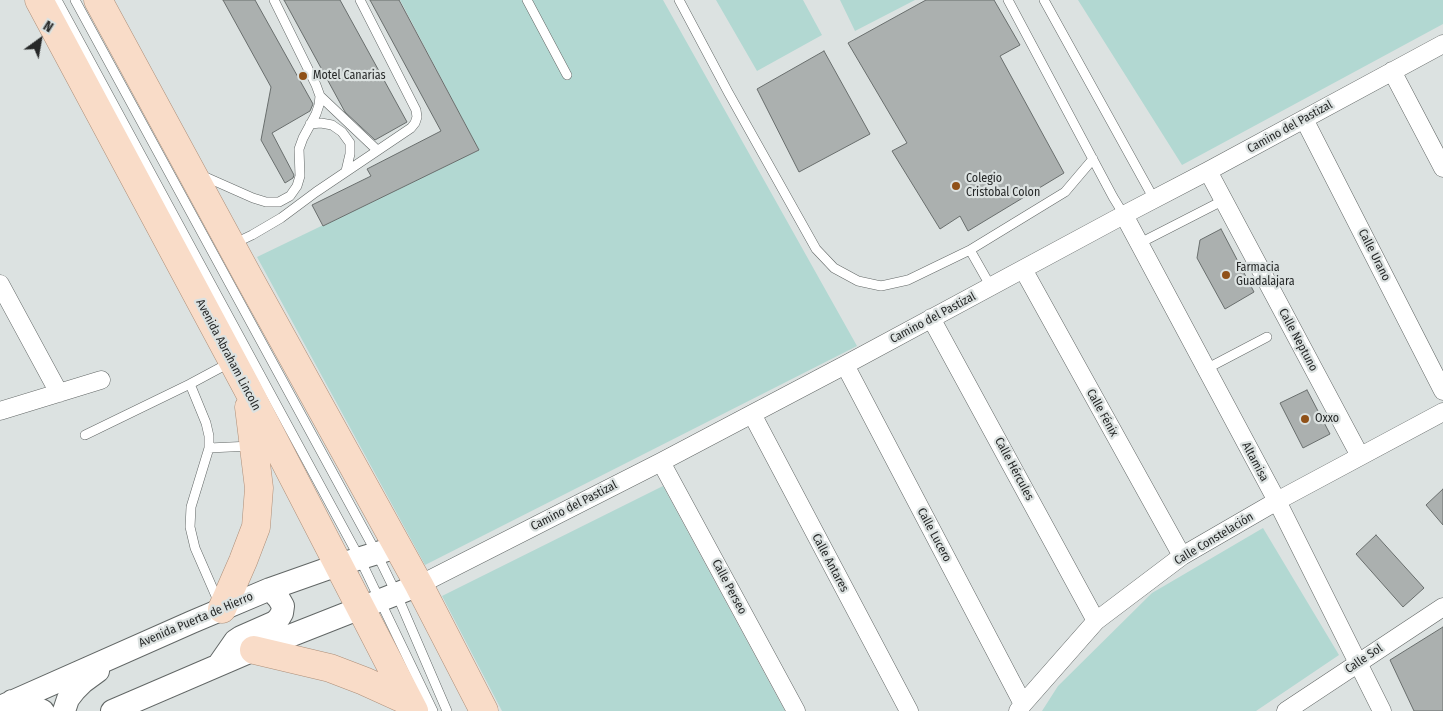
<!DOCTYPE html>
<html>
<head>
<meta charset="utf-8">
<style>
	body { margin:0 }
	#map { position:relative; width:1443px; height:711px; overflow:hidden; background:#dce2e1; font-family:"Fira Sans Condensed",sans-serif }
	canvas { display:block }
	.north { position:absolute; left:15px; top:15px; width:50px; height:50px; -webkit-text-stroke:4px #dce2e1; paint-order:stroke; rotate:32deg; font-size:14px; font-weight:700; line-height:20px; text-align:center; color:#262828 }
	.north::after { content:''; display:block; margin:auto; width:18px; height:22px; background:#262828; clip-path:polygon(50% 0,100% 100%,50% 72%,0 100%) }
</style>
</head>
<body>
<div id="map">
<canvas width="1443" height="711"></canvas>
<div class="north">N</div>
</div>
<script>
const c = document.querySelector('canvas').getContext('2d');
c.lineJoin = 'round';
function fillPath(path, color) { c.fillStyle = color; c.fill(path, 'evenodd'); }
const shape = rows => new Path2D(rows.map(r => 'M' + r).join(''));
function stroke(path, color, width, dash) { c.strokeStyle = color; c.lineWidth = width; c.lineCap = dash ? 'butt' : 'round'; c.setLineDash(dash || []); c.stroke(path); }
function drawText(font, color, halo, rows, align = 'center') {
  c.font = font + ' "Fira Sans Condensed",sans-serif'; c.lineWidth = 4.5; c.setLineDash([]); c.textBaseline = 'middle'; c.strokeStyle = halo; c.fillStyle = color; for (const [text, x, y, turn = 0] of rows) {
    c.save(); c.translate(x, y); c.rotate((+turn || 0) * Math.PI / 180); c.textAlign = isNaN(turn) ? turn : align; if (halo) c.strokeText(text, 0, 0); c.fillText(text, 0, 0); c.restore();
  }
}
const green = shape([
	[400,0,663,0,857,346,425,565,257,257,479,150],
	[716,0,803,0,822,35,757,71],
	[840,0,915,0,855,31],
	[1078,0,1443,0,1443,24,1182,165],
	[663,486,785,711,502,711,442,596],
	[1263,528,1339,655,1256,711,1042,711,1058,686,1152,593]
]);
const building = shape([
	[223,0,255,0,313,104,310,111,272,133,294,175,293,178,285,183,261,140,271,87,223,0],
	[284,0,340,0,407,122,375,140,345,112,284,0],
	[370,0,399,0,479,150,323,226,312,205,371,176,367,169,441,131,370,0],
	[926,0,994,0,1020,45,1000,56,1064,173,968,231,960,216,940,229,892,151,907,143,848,43,926,0],
	[824,51,870,134,799,172,757,89,824,51],
	[1221,229,1254,292,1225,309,1197,258,1200,240,1221,229],
	[1307,390,1330,434,1303,448,1280,403,1307,390],
	[1443,489,1443,525,1426,505,1443,489],
	[1376,535,1424,588,1403,607,1356,554,1376,535],
	[1443,627,1443,711,1414,711,1390,660,1443,627]
]);
const service = shape([
	[57,0,360,559,433,711],
	[75,0,377,554,397,595,447,711],
	[527,0,567,75],
	[679,0,728,92,816,249,834,268,858,281,881,286,908,280,970,250,1065,192,1093,159],
	[1008,0,1113,197,1124,215],
	[1044,0,1154,199],
	[320,96,377,150],
	[310,124,321,123,332,125,342,132,350,143,350,154,346,171],
	[201,175,253,198,266,202,279,202,290,196,297,186,300,176,299,149,303,138,316,114,319,105,320,96,316,85,274,0],
	[1140,243,1224,200],
	[233,244,252,235,281,218,316,192,411,128,415,123,417,117,416,110,360,0],
	[970,250,991,287],
	[1206,369,1267,337],
	[85,435,190,384],
	[209,448,251,446],
	[219,603,195,548,190,527,191,507,209,448,209,436,206,423,190,384,231,362]
]);
const minor = shape([
	[1392,71,1443,168],
	[1304,119,1443,391],
	[1208,171,1360,456],
	[1124,215,1277,501,1382,711],
	[1023,269,1182,556],
	[0,284,59,393],
	[931,318,1096,621],
	[845,365,1023,704],
	[0,411,101,380],
	[752,414,909,711],
	[661,462,796,711],
	[419,585,661,462,845,365,1116,219,1208,171,1443,44],
	[1018,711,1023,704,1096,621,1182,556,1277,501,1443,412],
	[1286,711,1443,607]
]);
const tertiary = shape([
	[219,664,235,641,241,637,275,622,279,618,282,613,283,606,279,599,270,589],
	[12,701,34,707,43,711],
	[0,707,192,622,270,589,338,565,397,547],
	[64,711,68,699,75,690,83,682,98,671],
	[112,711,254,650,419,585]
]);
const primary = shape([
	[39,0,247,388,414,711],
	[98,0,249,278,419,585,484,711],
	[222,609,243,561,256,527,259,488,249,407],
	[254,650,330,668,364,681,408,701]
]);
const markers = [
	[303,76,5,"#905118"],
	[956,186,5,"#905118"],
	[1226,275,5,"#905118"],
	[1305,419,5,"#905118"]
];
const poiNames = [
	["Motel Canarias",313,76],
	["Colegio",966,179],
	["Cristobal Colon",966,193],
	["Farmacia",1236,268],
	["Guadalajara",1236,282],
	["Oxxo",1315,419]
];
const streetNames = [
	["Camino del Pastizal",1290,127,-29],
	["Calle Urano",1374,255,63],
	["Camino del Pastizal",933,318,-28],
	["Calle Neptuno",1298,340,62],
	["Avenida Abraham Lincoln",228,355,62],
	["Calle Fénix",1102,413,61],
	["Altamisa",1255,462,62],
	["Calle Hércules",1014,469,62],
	["Camino del Pastizal",574,506,-27],
	["Calle Lucero",934,535,62],
	["Calle Constelación",1214,539,-31],
	["Calle Antares",830,563,62],
	["Calle Perseo",729,587,62],
	["Avenida Puerta de Hierro",196,620,-23],
	["Calle Sol",1364,659,-34]
];
fillPath(green, '#b2d8d2');
fillPath(building, '#abb0af');
stroke(building, '#696e6d', 1);
stroke(service, '#626766', 10);
stroke(minor, '#626766', 19);
stroke(tertiary, '#626766', 24);
stroke(primary, '#ad8e78', 29);
stroke(service, '#fff', 9);
stroke(minor, '#fff', 18);
stroke(tertiary, '#fff', 22);
stroke(primary, '#f9dcc8', 28);
for (const [x, y, r, color] of markers) { const dot = new Path2D(); dot.arc(x, y, r, 0, 2 * Math.PI); c.fillStyle = color; c.fill(dot); stroke(dot, '#dce2e1', 2); }
drawText('12px', '#262828', '#dce2e1', poiNames, 'left');
drawText('12px', '#262828', '#dce2e1', streetNames);
</script>
</body>
</html>
